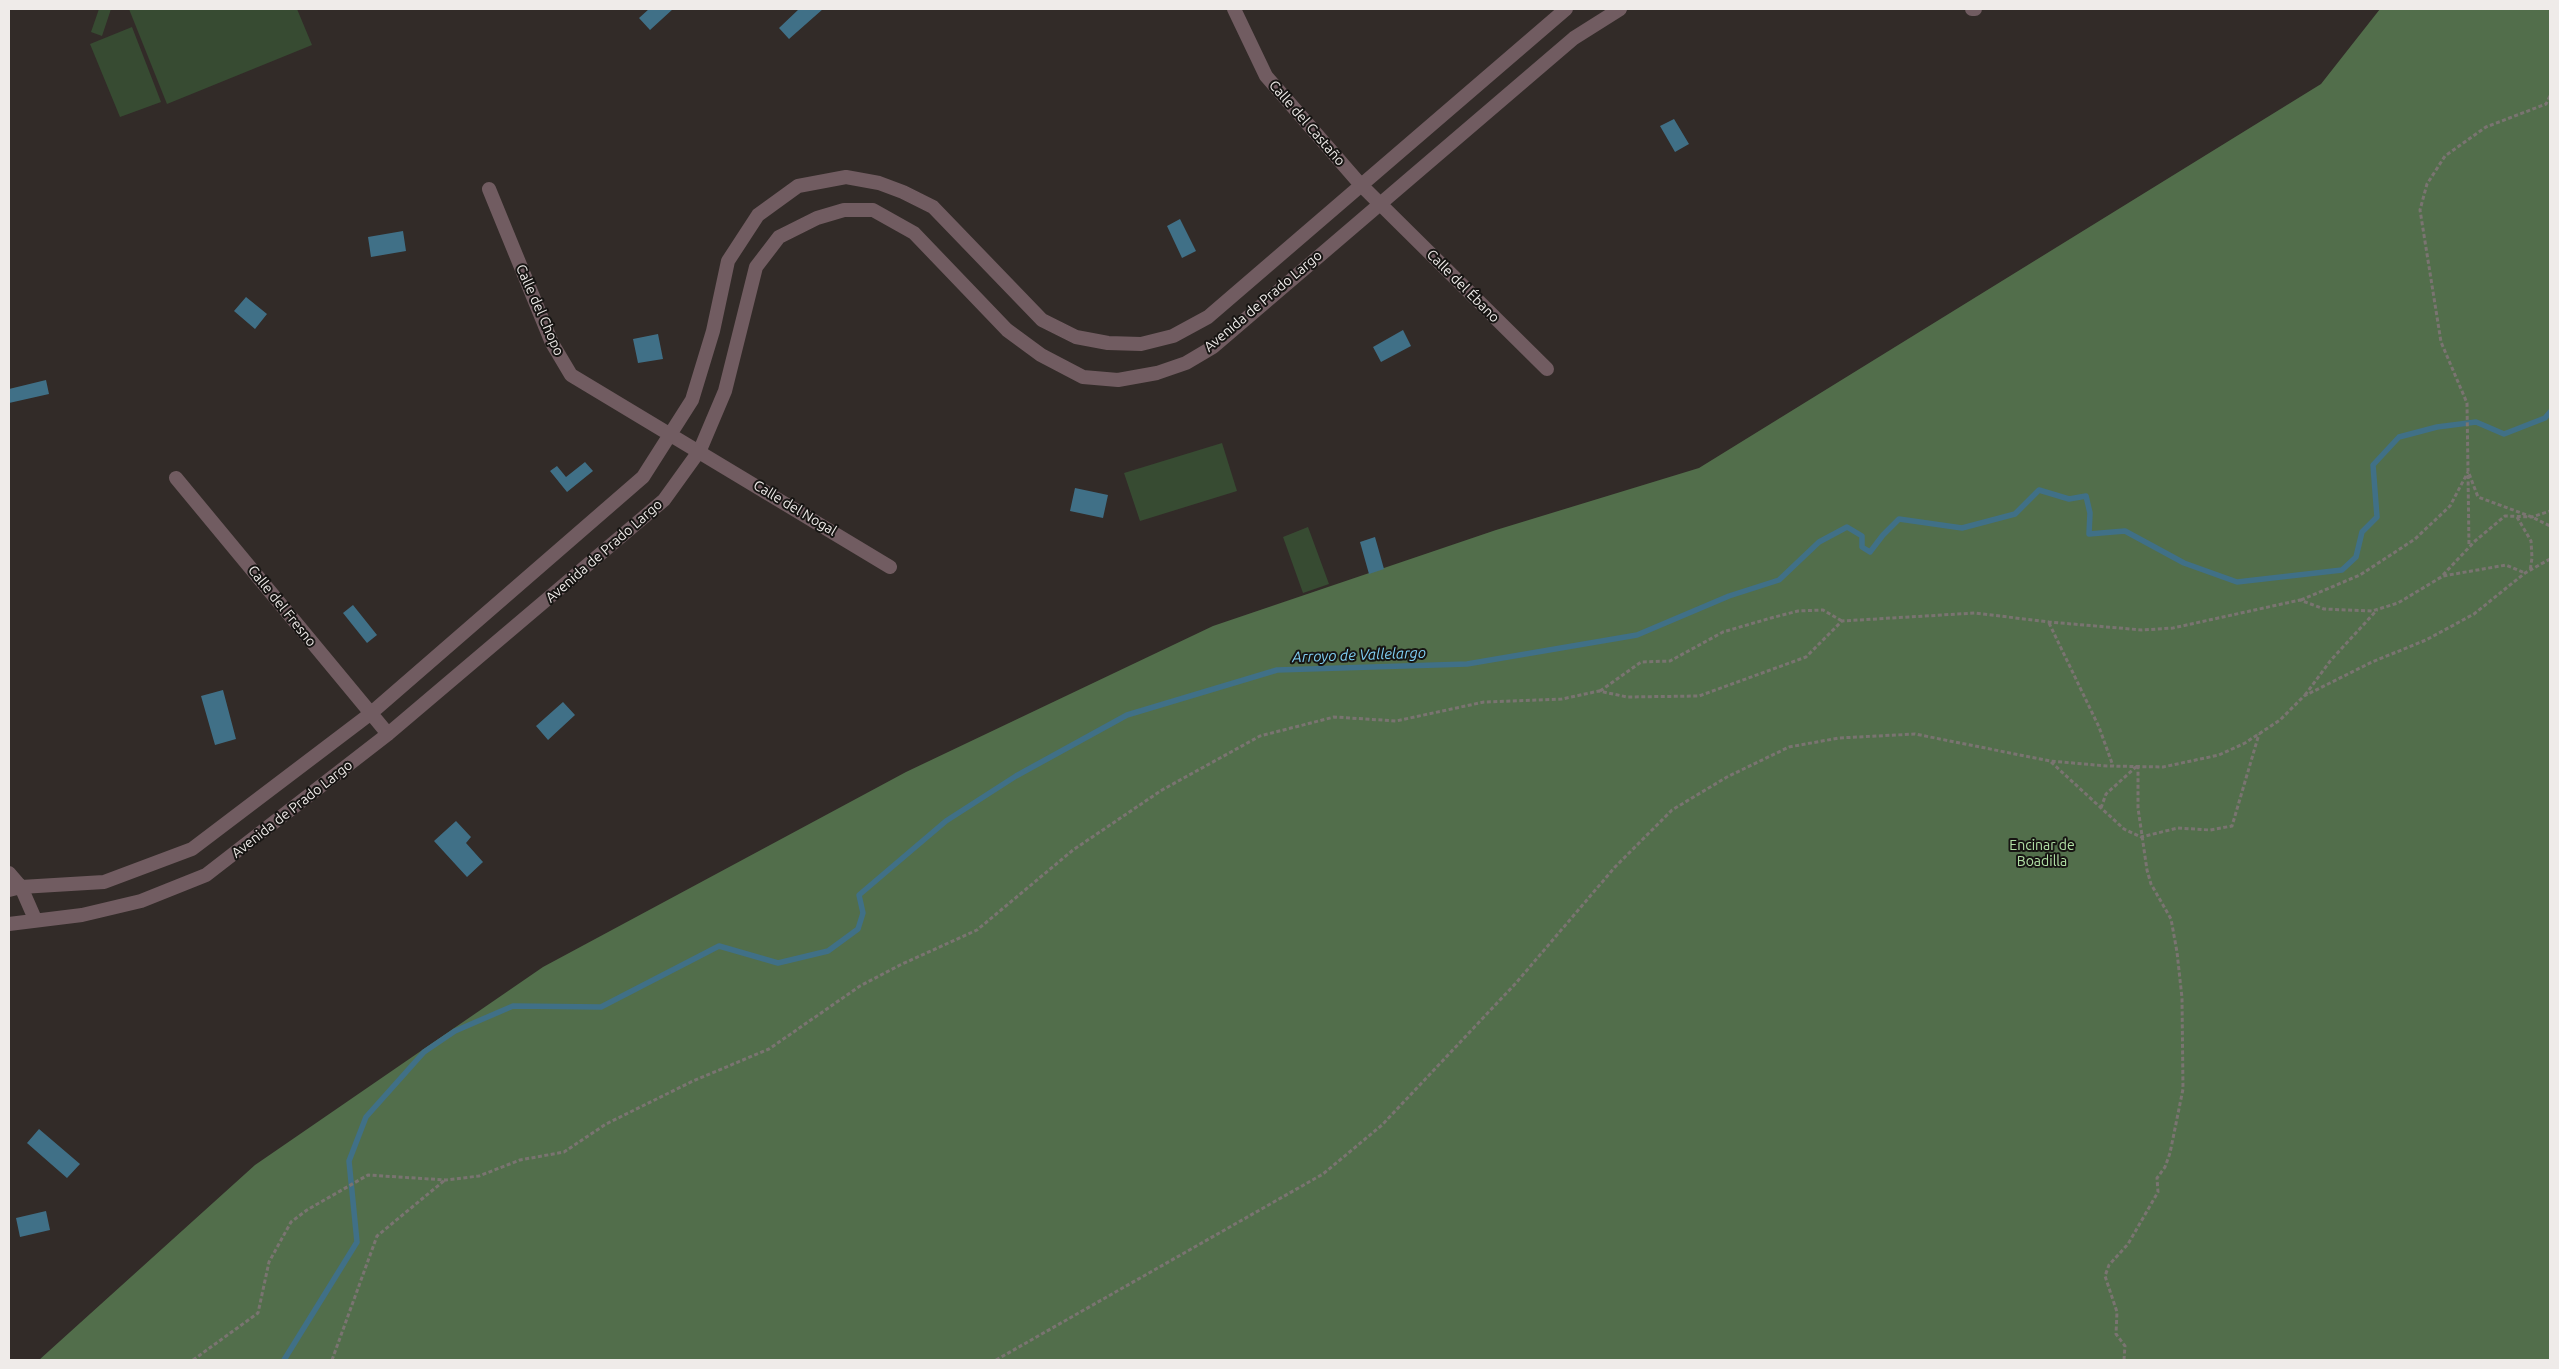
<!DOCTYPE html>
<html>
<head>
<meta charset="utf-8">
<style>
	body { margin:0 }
	#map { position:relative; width:2559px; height:1369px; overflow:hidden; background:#322b28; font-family:Ubuntu,sans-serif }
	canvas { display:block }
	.frame { position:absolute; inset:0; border:10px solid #efebe9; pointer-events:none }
</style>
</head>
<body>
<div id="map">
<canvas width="2559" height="1369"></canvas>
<div class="frame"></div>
</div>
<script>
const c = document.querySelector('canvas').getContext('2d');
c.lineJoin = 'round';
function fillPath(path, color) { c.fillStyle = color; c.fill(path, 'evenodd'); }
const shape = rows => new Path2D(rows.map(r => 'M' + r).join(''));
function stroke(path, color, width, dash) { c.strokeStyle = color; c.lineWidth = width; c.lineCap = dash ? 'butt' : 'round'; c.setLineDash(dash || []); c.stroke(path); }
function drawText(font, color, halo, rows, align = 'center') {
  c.font = font + ' Ubuntu,sans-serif'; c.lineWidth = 4; c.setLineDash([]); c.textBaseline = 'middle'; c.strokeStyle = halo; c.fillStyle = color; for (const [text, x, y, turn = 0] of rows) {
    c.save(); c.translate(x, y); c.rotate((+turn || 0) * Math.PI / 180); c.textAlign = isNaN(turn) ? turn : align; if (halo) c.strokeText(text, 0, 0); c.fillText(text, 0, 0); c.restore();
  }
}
const green = shape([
	[99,9,111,9,102,36,91,32],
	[129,9,297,9,312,45,167,104],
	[132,27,161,102,120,117,90,44],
	[1222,443,1237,491,1140,521,1124,473],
	[1308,527,1329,584,1303,593,1283,537]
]);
const forest = shape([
	[2380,9,2550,9,2550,1360,39,1360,255,1165,543,967,906,772,1213,626,1496,530,1699,468,2321,84]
]);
const water = shape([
	[649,9,673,9,650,30,639,18],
	[799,9,823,9,789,39,779,28],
	[1674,119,1689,144,1675,152,1660,126],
	[1180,219,1196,251,1182,258,1167,226],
	[403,231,406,251,371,257,368,237],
	[246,297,267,314,255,329,234,311],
	[1403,330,1411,346,1381,362,1373,347],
	[658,334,663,359,638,363,633,339],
	[46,380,49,394,9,403,9,389],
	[585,462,593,471,567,492,550,471,557,466,566,477],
	[1075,488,1108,495,1103,518,1070,511],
	[1375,537,1384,569,1369,574,1360,542],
	[353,605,377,635,367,643,343,613],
	[223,690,236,739,215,745,201,696],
	[563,702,575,715,548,740,536,726],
	[456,821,471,837,466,843,483,862,467,877,434,841],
	[39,1129,80,1164,67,1178,27,1143],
	[46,1211,50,1230,20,1237,16,1218]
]);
const stream = shape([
	[284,1360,357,1242,349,1161,366,1117,424,1052,455,1031,513,1006,601,1007,719,946,778,963,828,951,858,929,863,913,859,895,946,821,1016,776,1127,715,1277,670,1467,664,1637,635,1729,596,1779,580,1819,542,1847,527,1862,536,1862,547,1870,552,1883,535,1899,519,1962,528,2015,514,2039,490,2069,499,2086,496,2090,513,2089,534,2125,531,2184,563,2237,582,2342,570,2356,557,2362,532,2377,517,2373,465,2399,437,2437,427,2476,422,2504,434,2545,418,2550,412]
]);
const path = shape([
	[2550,96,2546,104,2486,127,2445,156,2427,184,2420,210,2441,342,2467,403,2468,471,2478,497,2532,517,2550,526],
	[2468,475,2469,546],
	[2517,517,2531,541,2532,558,2530,571],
	[2443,575,2475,541,2505,516,2532,517,2550,511],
	[2301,600,2360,575,2415,539,2450,506,2468,472],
	[2049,623,2099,727,2113,766],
	[1600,691,1641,662,1670,661,1723,632,1771,618,1798,611,1823,610,1842,621],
	[2305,695,2331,660,2377,610],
	[2051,762,2124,829,2141,837,2178,828,2210,830,2232,826,2259,734],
	[2101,808,2106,794,2137,766],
	[193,1360,258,1313,269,1262,291,1222,307,1210,368,1175,446,1180,479,1176,520,1160,564,1152,606,1124,693,1081,769,1049,860,986,900,965,977,930,1073,850,1162,790,1260,736,1334,717,1396,721,1484,702,1562,699,1599,691,1627,697,1699,696,1806,657,1842,621,1975,613,2049,622,2142,630,2173,628,2300,600,2324,609,2372,611,2398,603,2443,576,2506,565,2525,573],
	[332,1360,377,1236,445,1180],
	[996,1360,1323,1174,1382,1125,1516,983,1615,867,1672,810,1727,777,1789,747,1839,738,1915,734,2050,761,2107,766,2163,767,2219,755,2245,743,2280,720,2304,696,2372,662,2426,640,2474,614,2525,573,2550,559],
	[2124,1360,2125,1346,2116,1334,2117,1312,2105,1276,2109,1265,2128,1244,2158,1192,2157,1178,2165,1167,2170,1153,2183,1089,2182,998,2177,952,2171,919,2151,884,2147,870,2138,808,2138,765]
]);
const minor = shape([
	[1234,9,1266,76,1360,184,1547,369],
	[1972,9,1975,9],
	[489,189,552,343,571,375,890,567],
	[176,478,388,734],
	[9,873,21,887,35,919],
	[9,890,21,887,104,882,192,849,370,714,643,477,692,400,713,331,728,261,758,215,798,186,846,177,879,183,903,192,933,207,1042,320,1076,337,1108,343,1141,344,1173,336,1208,317,1566,9],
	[9,924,82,915,141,901,206,875,388,734,664,500,700,450,725,391,756,267,779,237,817,218,844,210,873,210,914,233,1007,330,1041,355,1083,377,1118,380,1157,373,1186,363,1213,347,1574,38,1620,9]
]);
const streetNames = [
	["Calle del Castaño",1307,123,49],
	["Calle del Ébano",1463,286,45],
	["Avenida de Prado Largo",1263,301,-40],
	["Calle del Chopo",540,310,66],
	["Calle del Nogal",795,508,31],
	["Avenida de Prado Largo",604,551,-41],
	["Calle del Fresno",282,606,51],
	["Avenida de Prado Largo",292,809,-38]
];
const parkNames = [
	["Encinar de",2042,845],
	["Boadilla",2042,861]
];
const waterNames = [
	["Arroyo de Vallelargo",1359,655,-2]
];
fillPath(green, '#374b32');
fillPath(forest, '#526e4b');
fillPath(water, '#407087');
stroke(stream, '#407087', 5.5);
stroke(path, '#7a7471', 3, [4, 2.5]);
stroke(minor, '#715c61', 14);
drawText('14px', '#efebe9', '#171513', streetNames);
drawText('14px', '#b2e1a6', '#171513', parkNames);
drawText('italic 15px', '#81cff4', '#171513', waterNames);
</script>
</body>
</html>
